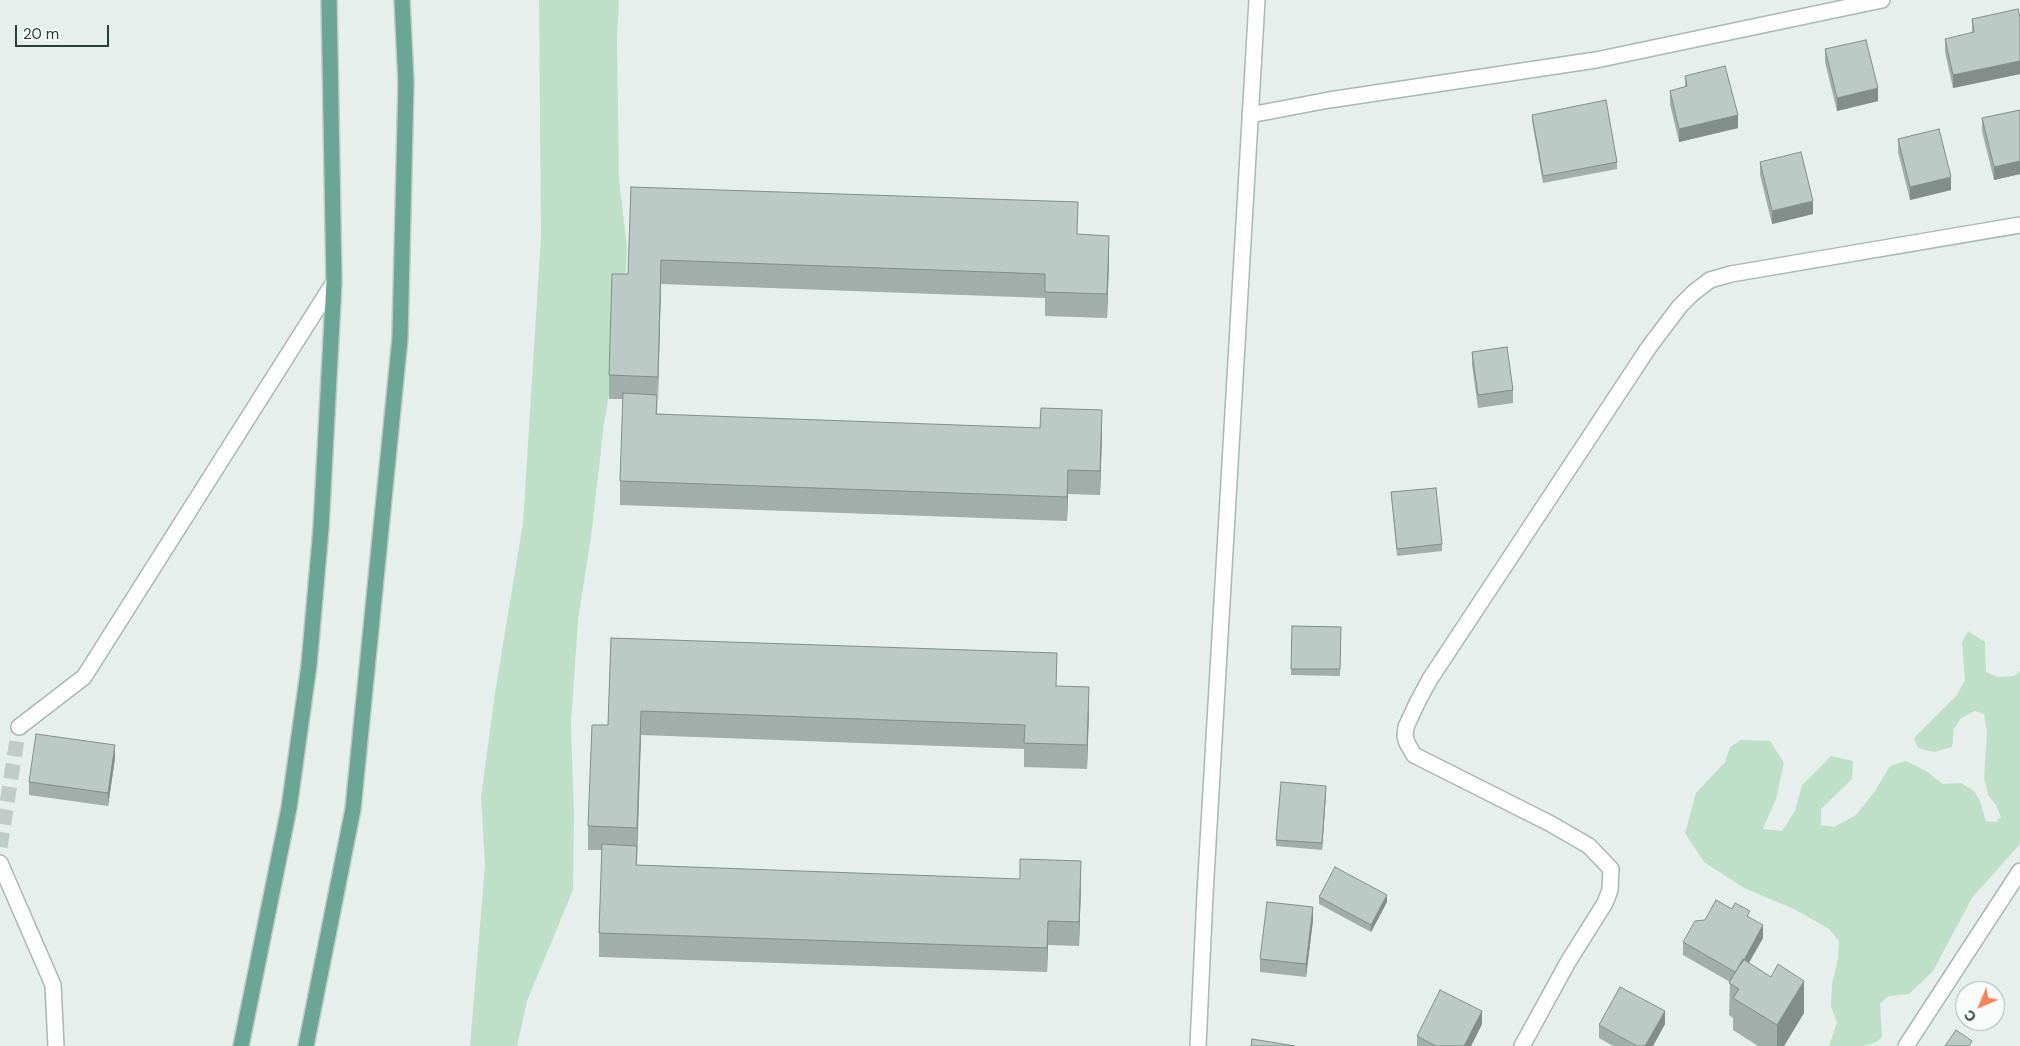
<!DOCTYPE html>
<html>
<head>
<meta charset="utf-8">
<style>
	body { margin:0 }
	#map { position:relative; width:2020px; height:1046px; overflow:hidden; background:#e6efeb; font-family:"DM Sans",sans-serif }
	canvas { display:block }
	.north { position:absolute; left:1955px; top:981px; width:50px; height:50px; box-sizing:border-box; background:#f7fbf9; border:1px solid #a3b1ad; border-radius:50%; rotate:225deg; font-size:14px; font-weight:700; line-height:20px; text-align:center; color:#24423a }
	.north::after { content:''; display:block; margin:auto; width:18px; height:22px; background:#f4845f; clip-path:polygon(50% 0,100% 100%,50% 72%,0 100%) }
	.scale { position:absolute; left:15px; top:25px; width:94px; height:22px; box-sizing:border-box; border:2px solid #24423a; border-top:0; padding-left:6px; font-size:15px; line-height:18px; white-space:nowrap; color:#24423a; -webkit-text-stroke:4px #f7fbf9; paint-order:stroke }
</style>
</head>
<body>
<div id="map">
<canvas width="2020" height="1046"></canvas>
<div class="north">С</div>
<div class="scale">20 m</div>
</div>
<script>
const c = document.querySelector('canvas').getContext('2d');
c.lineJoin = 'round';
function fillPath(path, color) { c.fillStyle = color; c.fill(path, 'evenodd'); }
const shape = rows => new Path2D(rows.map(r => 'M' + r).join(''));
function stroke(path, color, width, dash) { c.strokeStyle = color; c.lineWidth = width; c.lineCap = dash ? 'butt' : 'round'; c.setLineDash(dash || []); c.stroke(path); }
const green = shape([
	[539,0,619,0,617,42,619,178,627,248,624,308,604,424,591,537,578,620,571,724,574,815,573,890,527,1001,517,1046,470,1046,485,865,481,797,495,693,523,523,541,236],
	[1968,631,1985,642,1986,672,1997,677,2014,676,2020,671,2020,844,1972,898,1933,971,1909,994,1889,996,1880,1003,1882,1037,1876,1042,1863,1046,1829,1046,1837,1022,1831,1007,1832,984,1838,959,1839,941,1829,929,1796,910,1744,888,1704,862,1685,833,1696,793,1725,762,1730,747,1741,740,1770,741,1784,763,1776,799,1763,829,1782,831,1795,811,1802,785,1831,756,1853,761,1852,779,1821,809,1821,825,1834,827,1856,815,1875,791,1890,766,1906,761,1926,771,1943,784,1961,783,1974,791,1980,801,1986,821,1996,822,2001,817,1996,805,1988,795,1984,778,1987,732,1984,714,1975,711,1961,718,1954,729,1952,747,1934,752,1918,748,1914,738,1957,695,1965,680,1962,642]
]);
const minorTunnel = shape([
	[0,847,19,727]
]);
const minor = shape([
	[1250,115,1329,100,1596,60,1882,0],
	[19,727,84,677,334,282],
	[0,863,53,985,56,1046],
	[1198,1046,1205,894,1257,0],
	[1522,1046,1568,962,1605,903,1610,890,1611,869,1589,846,1551,824,1414,755,1407,743,1405,736,1406,727,1417,703,1430,679,1649,347,1680,306,1693,293,1710,280,1731,274,2020,225],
	[1906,1046,2020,871]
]);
const major = shape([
	[241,1046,289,808,309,665,321,528,334,282,329,0],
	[306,1046,353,809,400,338,406,82,402,0]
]);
const wall = shape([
	[2020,17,2020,74,1953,88,1945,52,1945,39,1972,33,1972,19],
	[1825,49,1878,101,1837,111,1825,62],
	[1685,76,1738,128,1679,142,1670,104,1670,91,1685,87],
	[2020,110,2020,174,1994,180,1982,131,1982,118],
	[1532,115,1617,162,1617,169,1543,183,1532,121],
	[1898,139,1951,190,1910,200,1898,152],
	[1760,162,1813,214,1772,224,1760,175],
	[631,187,1078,234,1109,260,1107,318,1045,316,1045,298,661,284,657,414,1102,434,1100,495,1068,494,1067,521,620,505,620,481,623,399,609,399,609,375,628,274],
	[1472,352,1513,390,1513,403,1478,408,1472,365],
	[1391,492,1442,544,1442,551,1397,556],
	[1292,626,1341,627,1340,676,1291,675],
	[611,638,1089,711,1087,769,1024,767,1024,749,641,735,637,865,1081,885,1079,946,1048,945,1047,972,599,957,599,933,602,850,588,850,588,826,608,725],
	[115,758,108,806,29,795,29,782],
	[1326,793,1322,850,1276,846,1276,840],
	[1319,897,1387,902,1371,932,1319,904],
	[1732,909,1750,918,1763,938,1749,963,1804,1013,1784,1046,1758,1046,1733,1030,1733,1018,1729,1015,1730,982,1683,955,1683,942,1705,920],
	[1313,920,1306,977,1260,972,1260,959],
	[1482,1024,1471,1046,1417,1046,1417,1036],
	[1665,1024,1653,1046,1613,1046,1599,1038,1599,1025]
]);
const shadedWall = shape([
	[2020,61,2020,74,1953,88,1953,75],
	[1878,88,1878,101,1837,111,1837,98],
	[1738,115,1738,128,1679,142,1679,129],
	[2020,161,2020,174,1994,180,1994,167],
	[1951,177,1951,190,1910,200,1910,187],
	[1813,201,1813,214,1772,224,1772,211],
	[1109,236,1109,260,1107,318,1107,294],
	[661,260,661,284,658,401,658,377],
	[1102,410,1102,434,1100,495,1100,471],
	[1068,470,1068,494,1067,521,1067,497],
	[1089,687,1089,711,1087,769,1087,745],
	[641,711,641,735,637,852,637,828],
	[115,745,115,758,108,806,108,793],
	[1326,786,1326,793,1322,850,1322,843],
	[1081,861,1081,885,1079,946,1079,922],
	[1387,895,1387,902,1371,932,1371,925],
	[1313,907,1313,920,1306,977,1306,964],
	[1048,921,1048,945,1047,972,1047,948],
	[1763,925,1763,938,1736,985,1736,973],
	[1804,981,1804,1013,1784,1046,1777,1046,1777,1025],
	[1482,1011,1482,1024,1471,1046,1464,1046],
	[1665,1011,1665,1024,1653,1046,1645,1046]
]);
const building = shape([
	[2018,9,2020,17,2020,61,1953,75,1945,39,1974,32,1972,19,2018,9],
	[1866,40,1878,88,1837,98,1825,49,1866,40],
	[1725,66,1738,115,1679,129,1670,91,1687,86,1685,76,1725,66],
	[1606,100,1617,162,1543,176,1532,115,1606,100],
	[2020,110,2020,161,1994,167,1982,118,2020,110],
	[1939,129,1951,177,1910,187,1898,139,1939,129],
	[1801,152,1813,201,1772,211,1760,162,1801,152],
	[631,187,1078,202,1077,234,1109,236,1107,294,1045,292,1045,274,661,260,658,377,609,375,612,274,628,274,631,187],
	[1507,347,1513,390,1478,395,1472,352,1507,347],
	[623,393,657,395,656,414,1040,428,1041,408,1102,410,1100,471,1068,470,1067,497,620,481,623,393],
	[1436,488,1442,544,1397,549,1391,492,1436,488],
	[1292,626,1341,627,1340,669,1291,669,1292,626],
	[611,638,1057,653,1056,686,1089,687,1087,745,1024,743,1025,725,641,711,637,828,588,826,592,725,608,725,611,638],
	[36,734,115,745,108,793,29,782,36,734],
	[1281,782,1326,786,1322,843,1276,840,1281,782],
	[602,844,637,846,636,865,1020,879,1020,859,1081,861,1079,922,1048,921,1047,948,599,933,602,844],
	[1335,867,1387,895,1371,925,1319,897,1335,867],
	[1716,900,1732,909,1735,903,1750,911,1747,916,1763,925,1744,960,1735,972,1683,942,1695,921,1705,920,1716,900],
	[1267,902,1313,907,1306,964,1260,959,1267,902],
	[1743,959,1771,977,1778,964,1804,981,1777,1025,1733,998,1739,989,1729,983,1743,959],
	[1620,987,1665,1011,1645,1046,1637,1046,1599,1025,1620,987],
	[1440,990,1482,1011,1464,1046,1436,1046,1417,1036,1440,990],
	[1956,1030,1972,1041,1969,1046,1945,1046,1956,1030],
	[1252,1039,1295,1046,1251,1046,1252,1039]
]);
fillPath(green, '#bfe0c8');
stroke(minorTunnel, '#bfccc8', 15, [15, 8]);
stroke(minor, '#a8b8b2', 18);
stroke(major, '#c2cac8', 18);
stroke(minor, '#fff', 15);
stroke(major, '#6aa596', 15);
fillPath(wall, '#a1aea9');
fillPath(shadedWall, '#838d89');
fillPath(building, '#bbcac4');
stroke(building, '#838d89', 1);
</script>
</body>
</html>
